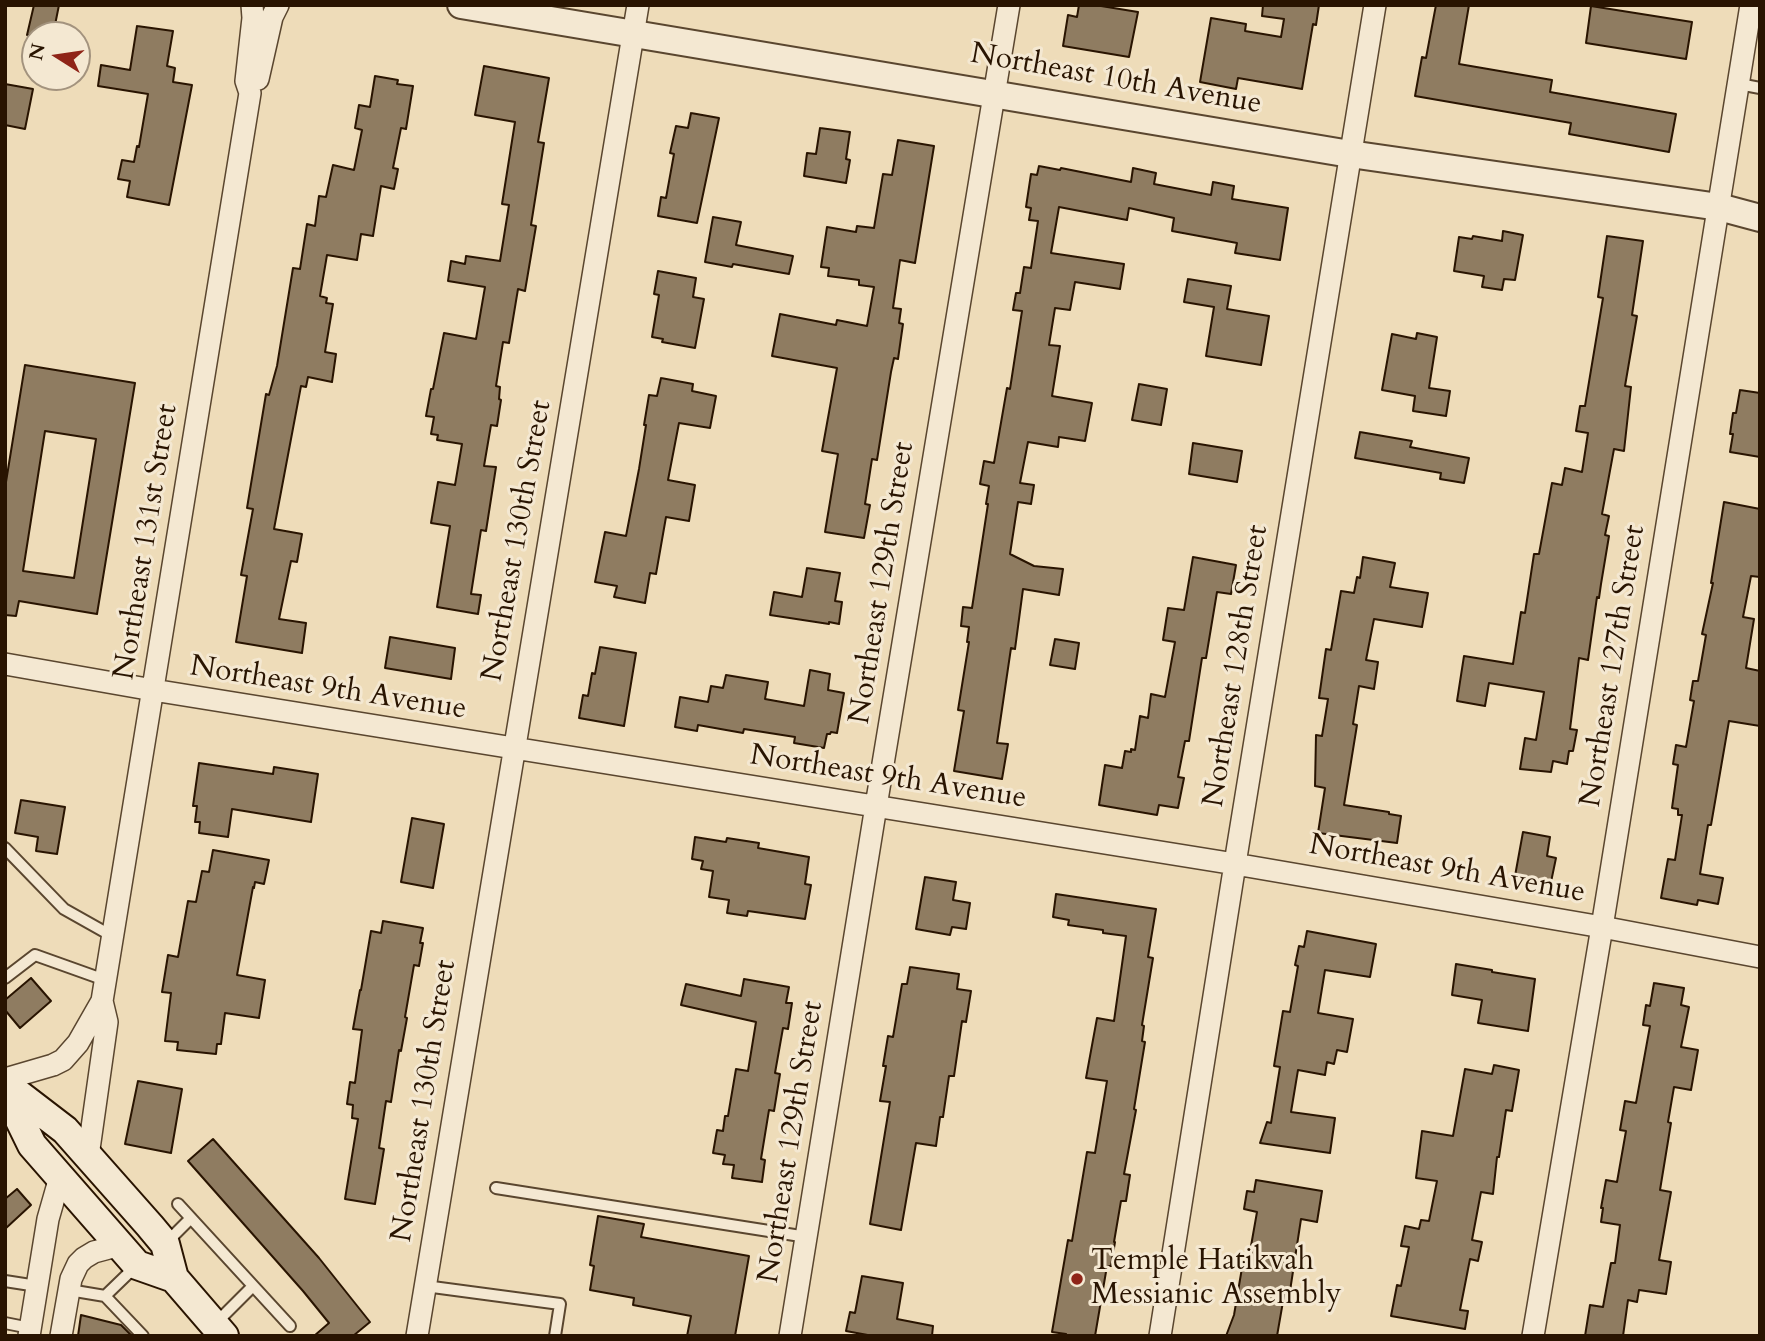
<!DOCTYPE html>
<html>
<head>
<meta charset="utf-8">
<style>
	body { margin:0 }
	#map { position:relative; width:1765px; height:1341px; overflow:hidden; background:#eedcb9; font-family:Cardo,serif }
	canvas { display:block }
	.frame { position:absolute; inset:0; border:7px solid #291401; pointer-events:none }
	.north { position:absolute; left:21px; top:21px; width:70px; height:70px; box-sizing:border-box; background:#f4e8d2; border:2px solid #a3937e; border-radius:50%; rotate:282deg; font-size:19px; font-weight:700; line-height:28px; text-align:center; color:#291401 }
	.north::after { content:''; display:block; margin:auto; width:24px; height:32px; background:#8f2418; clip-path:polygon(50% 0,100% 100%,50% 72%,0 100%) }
</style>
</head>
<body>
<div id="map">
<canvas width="1765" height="1341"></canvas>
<div class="frame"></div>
<div class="north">N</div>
</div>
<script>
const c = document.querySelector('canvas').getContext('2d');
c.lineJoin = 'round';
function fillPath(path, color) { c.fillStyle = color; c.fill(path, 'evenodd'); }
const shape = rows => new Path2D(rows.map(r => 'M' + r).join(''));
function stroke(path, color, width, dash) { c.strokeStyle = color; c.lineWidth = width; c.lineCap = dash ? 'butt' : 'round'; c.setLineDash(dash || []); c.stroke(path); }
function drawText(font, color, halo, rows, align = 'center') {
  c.font = font + ' Cardo,serif'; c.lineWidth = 6; c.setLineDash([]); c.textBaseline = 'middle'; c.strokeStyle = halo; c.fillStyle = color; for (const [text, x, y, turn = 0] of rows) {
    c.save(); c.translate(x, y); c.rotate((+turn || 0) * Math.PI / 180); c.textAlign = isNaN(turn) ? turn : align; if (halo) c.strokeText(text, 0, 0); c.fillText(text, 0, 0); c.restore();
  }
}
const building = shape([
	[34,5,59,5,53,35,27,35,34,5],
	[1079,5,1095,5,1138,12,1129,57,1063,46,1068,15,1077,17,1079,5],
	[1263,5,1319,5,1316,25,1313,24,1302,89,1238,78,1236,89,1200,82,1211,18,1246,24,1245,31,1281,37,1284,19,1262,16,1263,5],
	[1436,5,1469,5,1459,64,1552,80,1550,92,1676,114,1669,152,1569,134,1571,123,1415,96,1422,57,1426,58,1436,5],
	[1591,6,1692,22,1686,59,1586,43,1591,6],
	[137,26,173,31,167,66,175,68,173,82,192,85,169,205,127,197,130,181,118,179,122,160,134,162,137,146,139,147,148,94,98,86,101,65,130,70,137,26],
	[484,66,549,78,538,142,544,143,531,225,536,226,525,291,518,289,509,343,503,342,496,386,500,387,499,399,501,400,497,426,491,425,484,466,496,467,486,531,481,530,471,594,481,595,478,614,437,607,450,526,431,523,438,482,455,485,462,444,437,440,438,435,431,434,434,417,426,416,431,389,433,389,444,333,476,339,485,287,448,281,451,261,465,264,466,256,500,261,509,205,502,204,515,122,475,115,484,66],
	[375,76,398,80,397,84,413,86,406,129,401,128,393,168,398,169,394,189,381,186,373,236,361,234,357,260,327,255,320,296,327,298,326,303,333,304,325,352,336,354,332,382,308,377,306,387,301,386,274,529,302,534,297,562,291,561,279,619,306,623,302,653,236,642,247,576,241,575,253,509,247,508,266,394,269,395,277,366,293,268,300,269,307,224,315,226,319,196,326,197,333,165,354,170,362,130,355,128,359,105,370,107,375,76],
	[5,84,33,89,25,129,5,125,5,84],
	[691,113,719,118,697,223,658,216,661,197,666,198,674,154,670,153,676,126,688,128,691,113],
	[820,128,850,132,846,159,850,160,846,183,804,176,807,153,816,154,820,128],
	[898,140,934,146,915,263,900,260,893,308,901,309,899,323,903,324,898,359,894,358,891,372,877,460,872,459,865,504,870,505,864,538,825,532,838,454,822,451,837,368,772,356,780,314,836,325,837,320,867,326,874,287,859,285,859,280,828,276,829,268,821,267,827,227,856,232,857,226,874,228,883,174,892,175,898,140],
	[1039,166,1060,170,1061,168,1131,182,1133,168,1156,173,1154,184,1211,195,1213,182,1234,186,1232,199,1288,208,1280,260,1235,253,1237,243,1172,231,1174,218,1129,208,1127,220,1059,207,1051,253,1124,264,1120,289,1075,282,1070,310,1055,308,1049,345,1060,346,1052,396,1092,403,1085,441,1059,437,1058,447,1028,442,1020,483,1034,485,1031,504,1018,502,1010,554,1034,566,1063,569,1059,595,1023,589,1015,649,1011,648,997,743,1008,744,1002,779,954,771,964,711,958,710,969,642,967,642,969,627,961,626,963,607,972,608,988,504,986,504,989,486,980,484,984,461,994,463,1007,388,1010,389,1022,311,1013,310,1016,293,1020,293,1024,267,1031,268,1038,221,1029,220,1031,208,1026,207,1031,174,1037,175,1039,166],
	[713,217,741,222,736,245,793,256,789,274,733,264,732,267,705,262,713,217],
	[1503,231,1523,235,1515,280,1504,279,1502,290,1482,287,1484,276,1454,271,1459,237,1472,239,1473,236,1502,241,1503,231],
	[1607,236,1643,241,1632,315,1637,316,1625,386,1631,387,1624,451,1614,449,1602,514,1609,516,1605,535,1609,536,1601,584,1599,598,1597,597,1588,660,1579,658,1570,729,1577,730,1573,751,1569,751,1567,764,1553,761,1551,772,1520,769,1525,738,1536,740,1544,692,1489,683,1485,706,1457,701,1464,656,1513,664,1521,612,1525,613,1534,554,1539,554,1552,483,1562,485,1565,468,1582,472,1588,433,1576,431,1580,406,1585,406,1603,298,1598,297,1607,236],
	[658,271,696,278,693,297,704,299,695,348,662,342,663,339,652,337,659,295,654,294,658,271],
	[1188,279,1231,286,1227,309,1269,316,1261,365,1206,356,1214,307,1184,302,1188,279],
	[1417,333,1437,337,1429,388,1450,391,1446,416,1413,411,1415,396,1382,390,1392,334,1416,339,1417,333],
	[25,365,135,383,97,614,19,601,16,616,5,615,5,488,25,365],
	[45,431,96,439,74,578,23,571,45,431],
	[661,378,693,384,692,391,716,396,710,428,679,423,668,480,695,485,689,521,666,517,656,574,650,573,645,603,614,597,617,586,595,582,605,532,626,536,639,469,646,425,644,425,649,395,657,396,661,378],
	[1139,384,1167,389,1161,425,1132,420,1139,384],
	[1740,390,1760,393,1760,457,1730,452,1733,434,1730,434,1733,413,1736,413,1740,390],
	[1360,432,1412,441,1410,447,1469,458,1464,483,1440,479,1441,473,1355,458,1360,432],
	[1193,443,1242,451,1237,482,1189,474,1193,443],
	[1724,502,1760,509,1760,577,1751,576,1743,617,1754,619,1746,668,1760,671,1760,726,1729,721,1711,825,1708,825,1700,874,1723,878,1718,904,1698,900,1697,905,1661,898,1668,859,1675,860,1682,815,1678,815,1678,809,1672,808,1678,765,1673,764,1676,745,1686,747,1694,701,1690,700,1693,681,1698,681,1706,635,1702,634,1713,583,1711,583,1724,502],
	[1193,557,1236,565,1231,594,1217,592,1206,658,1202,658,1189,741,1185,741,1178,777,1184,778,1178,808,1159,805,1157,815,1099,805,1105,765,1122,768,1125,751,1131,752,1131,749,1135,750,1140,716,1148,718,1151,694,1165,697,1175,642,1163,640,1168,608,1184,610,1193,557],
	[1363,557,1395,563,1390,587,1428,593,1422,627,1374,619,1366,660,1378,662,1374,689,1359,686,1353,724,1357,725,1344,805,1389,812,1389,814,1401,816,1397,843,1318,833,1325,788,1315,786,1316,735,1322,736,1328,699,1319,698,1326,649,1331,650,1341,591,1354,593,1357,577,1360,578,1363,557],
	[807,568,840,573,835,601,842,602,839,624,829,622,829,624,770,615,774,592,802,597,807,568],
	[390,637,455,648,451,679,385,668,390,637],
	[1055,639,1079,643,1075,669,1050,665,1055,639],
	[600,647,636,653,624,726,579,718,583,695,588,696,592,673,595,674,600,647],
	[810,670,830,674,828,690,844,693,837,733,831,732,830,734,827,734,824,748,794,743,795,737,744,729,743,733,698,725,697,731,675,727,680,697,708,702,711,686,723,688,726,675,768,682,765,699,804,706,810,670],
	[199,763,273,774,274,767,318,774,311,822,232,809,228,837,199,833,200,822,195,822,197,806,193,806,199,763],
	[21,800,65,807,57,854,36,851,38,837,15,833,21,800],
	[412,818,444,824,433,888,401,882,412,818],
	[1523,832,1550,837,1547,856,1556,858,1551,882,1515,876,1523,832],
	[695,837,726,842,727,838,759,843,758,848,809,857,805,884,811,885,805,919,748,911,747,916,727,913,729,900,709,897,713,871,701,869,703,861,692,859,695,837],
	[213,850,269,860,264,884,255,882,254,888,253,887,237,975,265,980,259,1018,225,1013,221,1044,217,1044,216,1054,177,1050,178,1042,165,1041,171,993,162,992,168,955,178,957,188,901,196,902,202,871,209,872,213,850],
	[925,877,956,882,953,900,970,903,966,929,952,927,950,935,916,929,925,877],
	[1056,894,1156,909,1148,957,1153,958,1142,1025,1144,1026,1142,1041,1145,1042,1134,1109,1136,1110,1124,1174,1130,1175,1126,1201,1121,1201,1114,1242,1115,1242,1111,1266,1107,1266,1095,1336,1065,1336,1066,1334,1052,1332,1068,1240,1072,1241,1087,1152,1095,1153,1107,1081,1086,1078,1097,1018,1114,1021,1126,936,1103,933,1103,930,1068,925,1069,920,1053,917,1056,894],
	[383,921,423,928,420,943,423,943,419,966,414,965,405,1017,407,1018,401,1051,399,1050,391,1102,386,1101,379,1148,384,1149,375,1204,345,1199,358,1119,352,1118,353,1105,347,1104,350,1082,355,1083,362,1030,353,1029,360,990,361,990,371,931,381,933,383,921],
	[1307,931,1376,944,1370,977,1325,970,1318,1013,1353,1019,1347,1052,1337,1050,1334,1064,1327,1062,1325,1075,1298,1070,1291,1112,1335,1118,1330,1153,1260,1143,1267,1122,1271,1123,1280,1067,1274,1066,1283,1011,1290,1012,1298,966,1295,965,1299,946,1304,947,1307,931],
	[1456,964,1492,970,1492,972,1535,979,1528,1031,1478,1023,1482,1000,1452,995,1456,964],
	[910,967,959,974,957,989,971,991,966,1022,962,1021,954,1076,949,1076,943,1117,940,1117,936,1146,916,1143,901,1230,870,1224,890,1102,880,1101,886,1066,883,1066,888,1036,893,1037,902,984,907,984,910,967],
	[31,978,51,1001,20,1028,5,1010,5,1000,31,978],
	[744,979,789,987,786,1003,792,1003,788,1029,783,1028,775,1073,780,1074,774,1111,769,1110,761,1159,765,1160,762,1182,732,1178,734,1165,723,1164,725,1155,713,1153,717,1130,723,1131,725,1116,728,1116,736,1069,748,1071,756,1022,681,1005,686,984,741,996,744,979],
	[1654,983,1684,988,1681,1005,1689,1007,1681,1047,1698,1050,1691,1090,1674,1087,1668,1122,1671,1123,1660,1190,1671,1192,1659,1260,1671,1262,1666,1294,1639,1290,1637,1302,1628,1300,1623,1336,1585,1336,1590,1305,1603,1307,1611,1263,1615,1263,1620,1225,1601,1222,1603,1208,1601,1208,1606,1180,1617,1182,1626,1131,1620,1130,1625,1101,1636,1103,1650,1026,1643,1025,1646,1005,1650,1006,1654,983],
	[1494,1065,1519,1070,1512,1111,1506,1110,1499,1157,1497,1157,1493,1194,1481,1192,1472,1240,1482,1242,1478,1261,1470,1259,1460,1310,1468,1311,1465,1329,1391,1316,1397,1285,1401,1286,1409,1247,1401,1246,1405,1226,1419,1229,1421,1220,1429,1221,1437,1181,1416,1178,1422,1131,1453,1136,1465,1069,1492,1074,1494,1065],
	[138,1081,182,1089,171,1153,125,1144,138,1081],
	[213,1139,319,1258,370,1322,353,1336,314,1336,329,1323,303,1291,188,1161,213,1139],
	[1256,1180,1322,1191,1317,1222,1301,1219,1290,1291,1285,1290,1277,1336,1226,1336,1234,1315,1243,1262,1248,1263,1257,1212,1244,1209,1247,1191,1254,1192,1256,1180],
	[17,1189,31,1205,5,1229,5,1199,17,1189],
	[598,1216,644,1224,641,1237,749,1256,735,1336,687,1336,691,1316,633,1305,634,1298,590,1290,594,1266,590,1265,598,1216],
	[862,1276,903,1283,897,1319,933,1326,932,1336,873,1336,846,1331,850,1312,855,1313,862,1276],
	[81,1315,121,1325,132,1336,78,1336,81,1315]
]);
const service = shape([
	[1739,84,1760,88],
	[5,848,64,909,112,936],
	[5,978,35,955,105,980],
	[496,1188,807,1237],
	[178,1204,290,1326],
	[166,1243,191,1218],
	[136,1266,105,1296,143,1336],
	[5,1281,37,1286],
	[425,1286,560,1304,555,1336],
	[69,1290,105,1296],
	[5,1323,30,1328],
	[215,1324,253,1286]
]);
const minor = shape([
	[258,79,272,17,278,5],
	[5,664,153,690,1235,864,1602,927,1760,957],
	[5,1079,53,1065,63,1060,78,1043,102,1001,250,93,246,81,253,18,252,5],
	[88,1156,107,1022,102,1001],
	[29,1336,48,1219,60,1177],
	[61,1336,71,1279,78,1264,84,1258,94,1252,120,1245],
	[417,1336,638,5],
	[790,1336,876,806,1009,5],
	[1160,1336,1238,845,1375,5],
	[1533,1336,1602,927,1751,5]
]);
const tertiary = shape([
	[461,5,1350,154,1719,207,1760,218]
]);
const secondary = shape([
	[5,1084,65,1130,150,1226,165,1244,174,1278,224,1336],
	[5,1090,32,1145,137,1265,174,1278]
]);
const markers = [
	[1077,1279,7,"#8f2418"]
];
const streetNames = [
	["Northeast 10th Avenue",1116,80,10],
	["Northeast 130th Street",518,541,-80],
	["Northeast 131st Street",147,542,-81],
	["Northeast 129th Street",883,583,-81],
	["Northeast 128th Street",1237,666,-81],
	["Northeast 127th Street",1614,666,-81],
	["Northeast 9th Avenue",328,689,9],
	["Northeast 9th Avenue",888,778,9],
	["Northeast 9th Avenue",1447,870,10],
	["Northeast 130th Street",425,1101,-81],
	["Northeast 129th Street",792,1142,-81]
];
const poiNames = [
	["Temple Hatikvah",1091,1262],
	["Messianic Assembly",1091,1296]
];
fillPath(building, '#8f7c61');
stroke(building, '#291401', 2);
stroke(service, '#5a462f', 14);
stroke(minor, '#5a462f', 24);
stroke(tertiary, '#5a462f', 30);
stroke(secondary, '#291401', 32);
stroke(service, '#f4e8d2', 10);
stroke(minor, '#f4e8d2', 21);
stroke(tertiary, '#f4e8d2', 26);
stroke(secondary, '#f4e8d2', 28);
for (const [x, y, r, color] of markers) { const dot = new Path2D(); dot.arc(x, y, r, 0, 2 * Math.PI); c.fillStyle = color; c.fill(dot); stroke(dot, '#f4e8d2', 2.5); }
drawText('30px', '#291401', '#f4e8d2', streetNames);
drawText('30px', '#291401', '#f4e8d2', poiNames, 'left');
</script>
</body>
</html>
